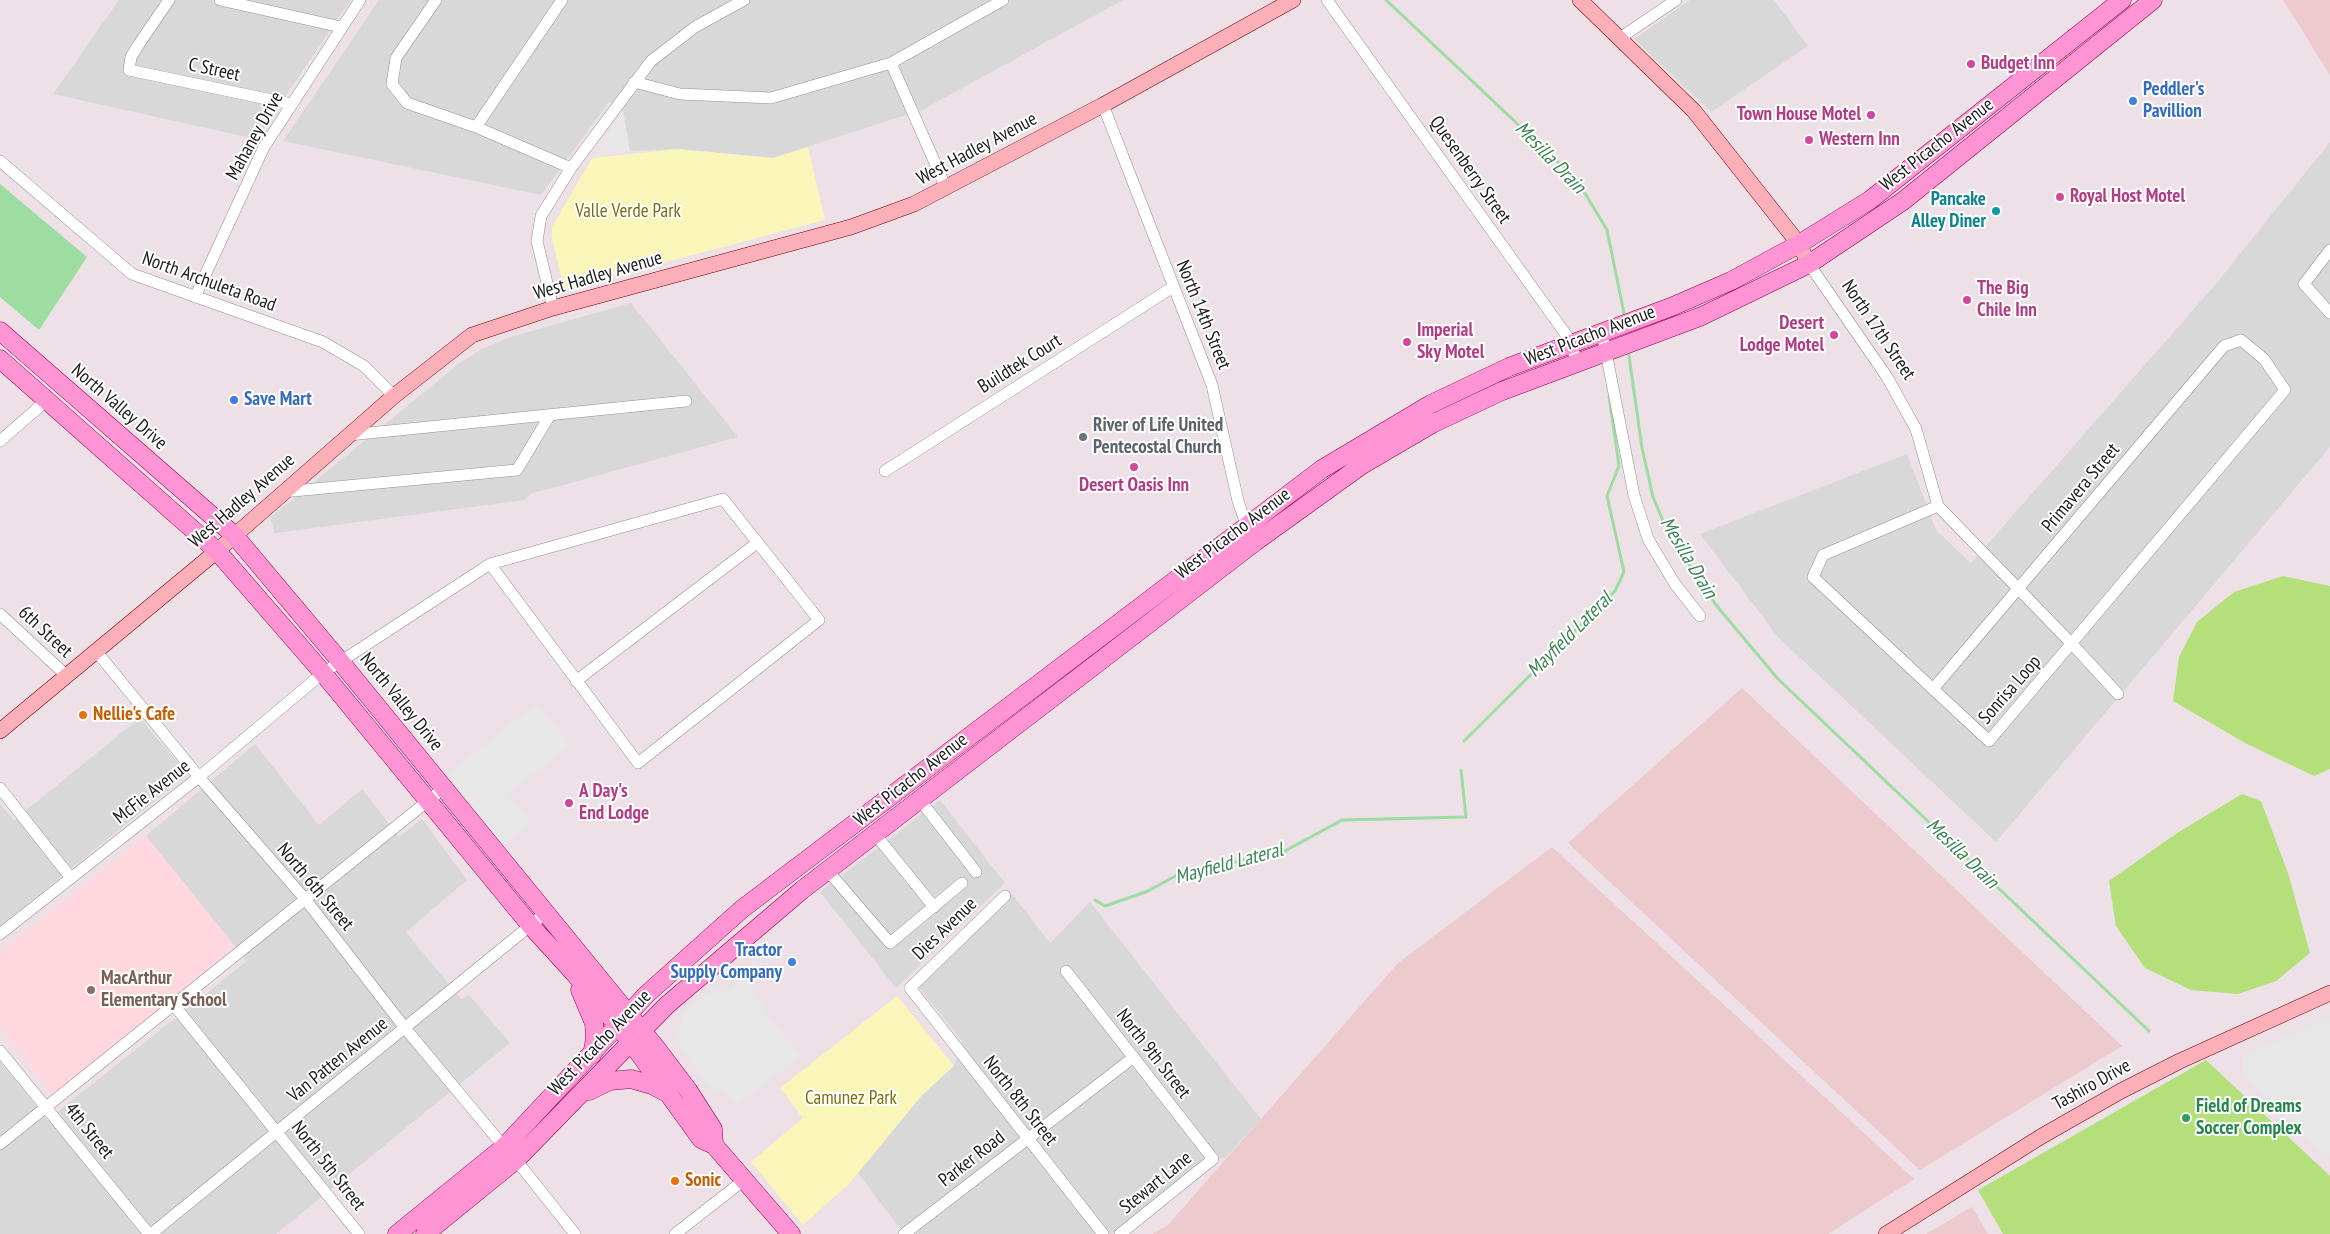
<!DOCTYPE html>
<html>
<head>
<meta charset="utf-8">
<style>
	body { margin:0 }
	canvas { display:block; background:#ede0e6 }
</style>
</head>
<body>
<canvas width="2330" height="1234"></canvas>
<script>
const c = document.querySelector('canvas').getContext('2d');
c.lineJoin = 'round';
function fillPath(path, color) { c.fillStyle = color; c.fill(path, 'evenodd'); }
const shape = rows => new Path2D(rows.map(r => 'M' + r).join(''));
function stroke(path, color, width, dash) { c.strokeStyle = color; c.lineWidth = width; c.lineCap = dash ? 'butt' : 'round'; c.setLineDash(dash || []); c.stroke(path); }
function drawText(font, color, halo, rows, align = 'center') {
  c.font = font + ' "PT Sans Narrow",sans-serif'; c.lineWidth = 4; c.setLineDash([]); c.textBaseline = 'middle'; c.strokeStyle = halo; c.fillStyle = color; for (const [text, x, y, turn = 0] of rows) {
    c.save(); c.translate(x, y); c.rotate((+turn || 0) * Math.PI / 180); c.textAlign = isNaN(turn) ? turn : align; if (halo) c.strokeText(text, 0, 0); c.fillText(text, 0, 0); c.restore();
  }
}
const residential = shape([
	[119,0,351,0,256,139,53,94],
	[379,0,1123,0,924,109,773,158,677,149,630,151,623,111,609,102,541,195,283,141],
	[1690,0,1774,0,1808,46,1711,112,1634,39],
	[2330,142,2330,447,1996,842,1778,637,1700,534,1907,454,1936,530,1971,563,2215,285],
	[631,303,738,437,530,494,525,500,275,533,270,518,456,366,480,350,507,338],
	[140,718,188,774,0,926,0,804,14,820],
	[255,744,319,825,362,789,399,837,422,819,467,880,406,932,461,999,469,995,510,1043,276,1234,0,1234,0,1061,47,1120,247,961,146,836],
	[940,800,1005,883,896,988,820,892],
	[1012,894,1050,943,1090,902,1261,1119,1225,1158,1201,1161,1111,1234,904,1234,858,1173,922,1095,954,1066,962,1041,918,986]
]);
const education = shape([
	[146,836,235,947,53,1095,0,1028,0,952]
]);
const farmland = shape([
	[2283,0,2330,0,2330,75],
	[1742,688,2122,1046,1920,1170,1568,843],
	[1552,847,1914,1179,1828,1234,1152,1234,1167,1226,1398,963],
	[1972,1207,1988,1234,1926,1234]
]);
const park = shape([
	[808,147,825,220,564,289,552,239,552,227,592,158,677,149,773,158],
	[897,996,954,1066,922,1095,849,1184,803,1225,751,1162,803,1118,780,1088]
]);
const pitch = shape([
	[2283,576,2330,586,2330,769,2314,776,2245,743,2173,701,2179,657,2197,622,2234,592],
	[2242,794,2261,801,2288,873,2310,953,2276,981,2238,994,2191,990,2145,968,2116,926,2109,881,2177,833],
	[2206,1060,2330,1176,2330,1234,2003,1234,1978,1190]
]);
const parking = shape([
	[623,111,630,151,592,158],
	[537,703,571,745,508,794,530,823,503,845,447,774],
	[746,975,771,1021,802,1055,736,1106,721,1088,714,1093,682,1051,676,1038,683,1013,717,986,723,993],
	[2330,1018,2330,1158,2242,1076,2243,1056]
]);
const water = shape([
	[0,184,87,257,39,330,0,297]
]);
const stream = shape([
	[1386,0,1577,180,1607,230,1625,318],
	[1628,349,1642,448,1653,497,1668,533,1716,605,1778,679,2149,1031],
	[1464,741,1615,591,1624,572,1607,496,1619,466,1609,396],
	[1095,900,1105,906,1148,891,1179,874,1285,851,1342,820,1466,817,1461,770]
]);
const street = shape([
	[169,0,139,44,131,57,129,70,291,104],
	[220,0,341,27],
	[436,0,396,58,392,84,407,103,476,127,571,168,651,61,695,27,744,0],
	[1327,0,1572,343,1576,364],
	[1620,38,1676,0],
	[891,63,946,188],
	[634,82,680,94,771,98,891,63,1003,0],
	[1103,105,1212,385,1238,501,1248,530],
	[476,127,562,0],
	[0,161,132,274,323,342,364,366,394,396],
	[2330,250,2304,284,2330,313],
	[1809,264,1887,377,1916,429,1938,506,2072,644,2118,694],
	[195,297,264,147,360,0],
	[553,308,537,241,541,216,571,168],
	[1602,332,1634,495,1648,539,1675,584,1700,616],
	[349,435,686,401],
	[0,441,47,400],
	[885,471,1173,287],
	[282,492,517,470,550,415],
	[0,614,67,676],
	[96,651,199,777,305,899,405,1028,504,1147],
	[576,681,757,543],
	[1933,689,2224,346,2241,340,2264,359,2285,390,1989,741,1933,689,1813,577,1823,555,1938,506],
	[0,788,71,878],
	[920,800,976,872],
	[875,834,934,907],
	[828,871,890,943,962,883],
	[1005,896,910,988,1103,1234],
	[0,934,199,777,323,673,490,564,723,499,819,620,638,763,490,564],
	[1066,971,1213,1159,1120,1234],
	[173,1004,359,1234],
	[0,1051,149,1234],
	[0,1144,444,788],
	[516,1160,575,1234],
	[151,1234,547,912],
	[675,1234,744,1180],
	[904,1234,1134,1057]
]);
const secondary = shape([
	[1580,0,1694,111,1799,244,1809,264],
	[0,731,217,551,394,396,472,335,553,308,851,227,914,204,1103,105,1293,0],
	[1886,1234,2042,1136,2121,1091,2180,1061,2330,993]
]);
const primary = shape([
	[0,331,234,535,340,661,657,1049,688,1090,713,1129,714,1145],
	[0,359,217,551,323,673,531,926,574,973,630,1041,701,1139,714,1145,791,1234],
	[580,990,594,1023,595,1039,592,1055],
	[589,1091,610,1081,631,1079,652,1085,665,1092],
	[397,1234,504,1147,647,994,742,909,1322,469,1431,404,1509,367,1671,307,1731,281,1799,244,1870,200,2122,0],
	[425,1234,516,1160,667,1005,802,890,1255,542,1362,465,1432,424,1502,391,1702,316,1809,264,1903,201,2153,0]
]);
const markers = [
	[1971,64,5,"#d1479c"],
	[2133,101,5,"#3f7fe0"],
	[1871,115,5,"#d1479c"],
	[1809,140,5,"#d1479c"],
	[2060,197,5,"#d1479c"],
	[1996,211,5,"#0f9aa8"],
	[1967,300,5,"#d1479c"],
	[1834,335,5,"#d1479c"],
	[1407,342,5,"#d1479c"],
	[234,400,5,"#3f7fe0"],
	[1083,437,5,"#6b7280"],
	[1134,467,5,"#d1479c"],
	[83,715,5,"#e8710a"],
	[569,803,5,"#d1479c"],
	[792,962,5,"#3f7fe0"],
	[91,990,5,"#8d6e63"],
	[2186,1118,5,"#2e9e5b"],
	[675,1181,5,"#e8710a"]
];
const hotelNames = [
	["Budget Inn",1981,64],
	["Town House Motel",1861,115,"right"],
	["Western Inn",1819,140],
	["Royal Host Motel",2070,197],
	["The Big",1977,289],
	["Chile Inn",1977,311],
	["Desert",1824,324,"right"],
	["Lodge Motel",1824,346,"right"],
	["Imperial",1417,331],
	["Sky Motel",1417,353],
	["Desert Oasis Inn",1134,486,"center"],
	["A Day's",579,792],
	["End Lodge",579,814]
];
const streetNames = [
	["C Street",214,70,12],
	["Mahaney Drive",255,136,-61],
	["West Picacho Avenue",1937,145,-38],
	["West Hadley Avenue",977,149,-28],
	["Quesenberry Street",1470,170,55],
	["West Hadley Avenue",598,276,-16],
	["North Archuleta Road",209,282,20],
	["North 14th Street",1203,315,68],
	["North 17th Street",1878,330,56],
	["West Picacho Avenue",1590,336,-21],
	["Buildtek Court",1020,364,-32],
	["North Valley Drive",119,407,41],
	["Primavera Street",2081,488,-50],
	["West Hadley Avenue",242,501,-41],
	["West Picacho Avenue",1233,534,-37],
	["6th Street",45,632,43],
	["Sonrisa Loop",2010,690,-49],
	["North Valley Drive",401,702,51],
	["West Picacho Avenue",911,780,-38],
	["McFie Avenue",152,792,-38],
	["North 6th Street",315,887,50],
	["Dies Avenue",945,929,-44],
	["West Picacho Avenue",600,1043,-46],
	["North 9th Street",1153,1054,52],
	["Van Patten Avenue",338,1060,-39],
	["Tashiro Drive",2092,1085,-29],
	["North 8th Street",1020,1101,52],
	["4th Street",89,1131,51],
	["Parker Road",972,1159,-38],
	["North 5th Street",328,1166,52],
	["Stewart Lane",1156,1183,-39]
];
const shopNames = [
	["Peddler's",2143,90],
	["Pavillion",2143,112],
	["Save Mart",244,400],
	["Tractor",782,951,"right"],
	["Supply Company",782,973,"right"]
];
const cultureNames = [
	["Pancake",1986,200],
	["Alley Diner",1986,222]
];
const parkNames = [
	["Valle Verde Park",628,212],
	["Camunez Park",851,1099]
];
const worshipNames = [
	["River of Life United",1093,426],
	["Pentecostal Church",1093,448]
];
const foodNames = [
	["Nellie's Cafe",93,715],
	["Sonic",685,1181]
];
const educationNames = [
	["MacArthur",101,979],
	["Elementary School",101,1001]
];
const leisureNames = [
	["Field of Dreams",2196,1107],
	["Soccer Complex",2196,1129]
];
const waterNames = [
	["Mesilla Drain",1550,158,46],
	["Mesilla Drain",1688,558,59],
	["Mayfield Lateral",1570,635,-45],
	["Mesilla Drain",1962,854,44],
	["Mayfield Lateral",1229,864,-15]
];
fillPath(residential, '#d9d8d9');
fillPath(education, '#ffd7de');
fillPath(farmland, '#edcacd');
fillPath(park, '#faf5b9');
fillPath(pitch, '#b3e07a');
fillPath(parking, '#e7e7e7');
fillPath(water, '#9edda2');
stroke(stream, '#9edda2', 3);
stroke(street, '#929292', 12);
stroke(secondary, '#720208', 16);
stroke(primary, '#920049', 19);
stroke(street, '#fff', 11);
stroke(secondary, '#fbb0b9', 15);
stroke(primary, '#fe94d4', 18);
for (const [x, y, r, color] of markers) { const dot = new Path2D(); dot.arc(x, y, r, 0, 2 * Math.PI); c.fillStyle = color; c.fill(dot); stroke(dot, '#fff', 2); }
drawText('bold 19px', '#b23c85', '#fff', hotelNames, 'left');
drawText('19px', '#1b1b1b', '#fff', streetNames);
drawText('bold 19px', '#366cbe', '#fff', shopNames, 'left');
drawText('bold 19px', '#0d838f', '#fff', cultureNames, 'right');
drawText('19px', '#7a7008', '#fff', parkNames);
drawText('bold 19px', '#5b616d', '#fff', worshipNames, 'left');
drawText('bold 19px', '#c56008', '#fff', foodNames, 'left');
drawText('bold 19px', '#785e54', '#fff', educationNames, 'left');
drawText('bold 19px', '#27864d', '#fff', leisureNames, 'left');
drawText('italic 20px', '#398552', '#fff', waterNames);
</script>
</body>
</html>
